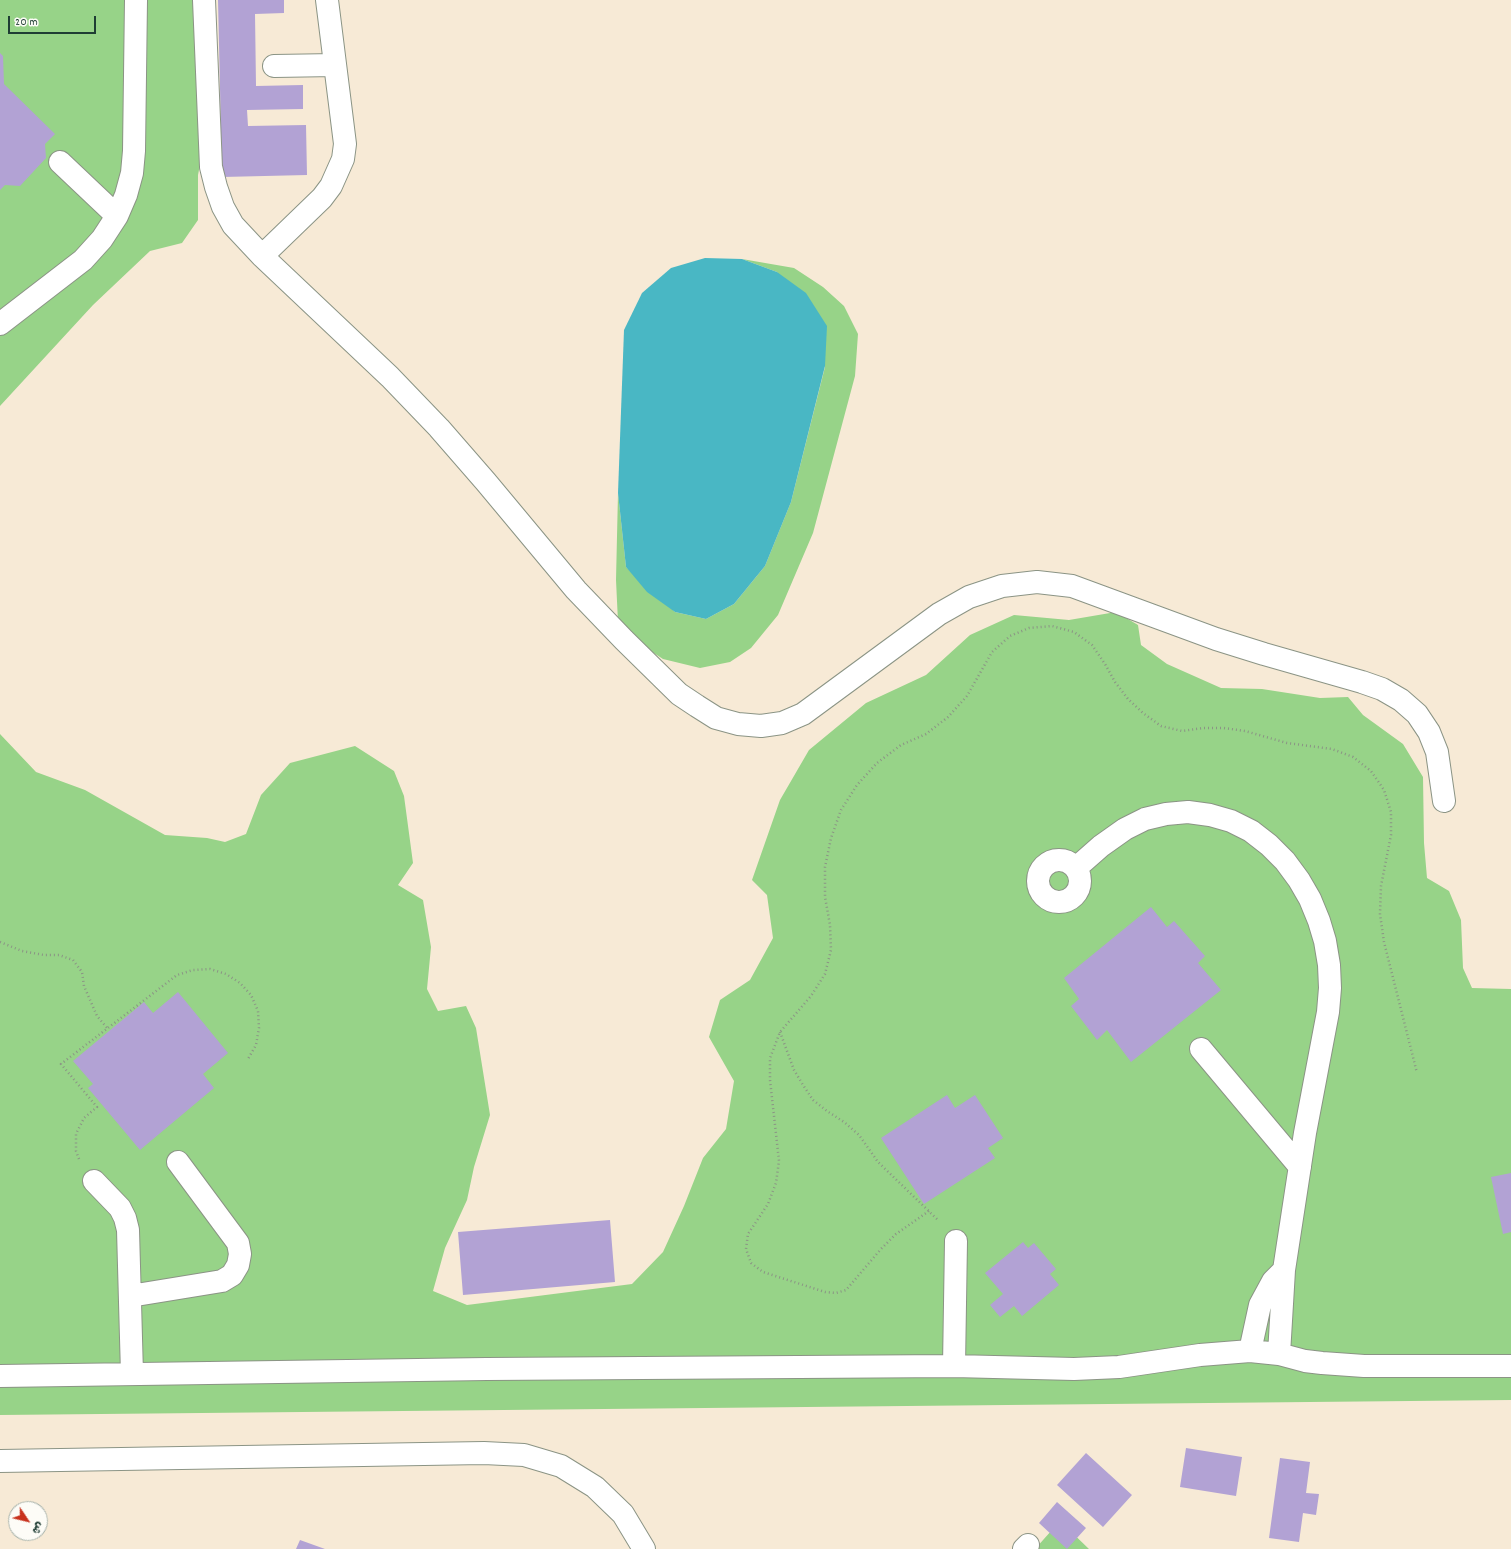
<!DOCTYPE html>
<html>
<head>
<meta charset="utf-8">
<style>
	body { margin:0 }
	#map { position:relative; width:1511px; height:1549px; overflow:hidden; background:#f7ead6; font-family:Dekko,"Playpen Sans Arabic",sans-serif }
	canvas { display:block }
	.north { position:absolute; left:8px; top:1501px; width:40px; height:40px; box-sizing:border-box; background:#fdfcf7; border:1px solid #a4b0a9; border-radius:50%; rotate:125deg; font-size:11px; font-weight:700; line-height:16px; text-align:center; color:#1f3d34 }
	.north::after { content:''; display:block; margin:auto; width:14px; height:18px; background:#c8321e; clip-path:polygon(50% 0,100% 100%,50% 72%,0 100%) }
	.scale { position:absolute; left:8px; top:16px; width:88px; height:18px; box-sizing:border-box; border:2px solid #1f3d34; border-top:0; padding-left:5px; font-size:12px; line-height:14px; white-space:nowrap; color:#1f3d34; -webkit-text-stroke:3px #fdfcf7; paint-order:stroke }
</style>
</head>
<body>
<div id="map">
<canvas width="1511" height="1549"></canvas>
<div class="north">ش</div>
<div class="scale">20 m</div>
</div>
<script>
const c = document.querySelector('canvas').getContext('2d');
c.lineJoin = 'round';
function fillPath(path, color) { c.fillStyle = color; c.fill(path, 'evenodd'); }
const shape = rows => new Path2D(rows.map(r => 'M' + r).join(''));
function stroke(path, color, width, dash) { c.strokeStyle = color; c.lineWidth = width; c.lineCap = dash ? 'butt' : 'round'; c.setLineDash(dash || []); c.stroke(path); }
const green = shape([
	[0,0,197,0,206,133,198,175,198,220,182,243,150,251,93,305,0,406],
	[742,259,794,268,823,287,844,306,858,334,855,376,813,533,778,615,751,648,730,662,700,668,663,659,637,642,618,622,616,580,618,493,626,567,675,612,706,619,734,604,765,566,791,502,825,367,777,272],
	[1116,612,1138,625,1141,645,1167,664,1221,688,1262,689,1320,698,1348,697,1363,715,1403,744,1423,777,1424,843,1427,878,1449,891,1461,920,1463,968,1472,988,1511,989,1511,1400,0,1415,0,734,36,772,85,790,165,835,207,838,225,842,246,834,261,795,290,763,355,746,394,771,404,796,413,863,398,885,423,900,431,947,427,989,438,1011,466,1006,476,1028,490,1115,474,1167,467,1200,445,1248,433,1291,467,1305,632,1284,663,1252,684,1206,703,1158,726,1129,734,1081,709,1037,720,1000,750,980,773,938,767,895,752,880,780,800,809,750,866,703,926,675,970,635,1014,615,1069,620],
	[1060,1521,1089,1549,1035,1549]
]);
const water = shape([
	[705,258,742,259,777,272,806,293,827,326,825,366,791,502,765,566,734,604,706,619,675,612,647,592,626,567,618,493,624,330,642,293,671,268]
]);
const building = shape([
	[218,0,284,0,284,13,255,14,256,86,303,85,303,109,247,110,248,126,306,125,307,175,222,177],
	[0,53,3,56,4,84,55,134,45,144,46,158,20,186,5,185,0,190],
	[1151,907,1167,927,1174,921,1205,956,1198,963,1221,990,1131,1062,1107,1030,1097,1040,1071,1006,1079,999,1064,978],
	[178,992,228,1053,203,1074,214,1088,140,1150,88,1088,93,1084,73,1061,144,1002,153,1013],
	[947,1095,955,1108,975,1095,1003,1138,988,1148,995,1158,924,1204,881,1138],
	[1511,1173,1511,1232,1503,1234,1491,1177],
	[610,1220,615,1282,463,1295,458,1232],
	[1023,1242,1028,1248,1034,1243,1056,1269,1050,1274,1059,1285,1022,1316,1014,1306,1000,1317,990,1305,1003,1294,985,1273],
	[1186,1448,1242,1457,1236,1496,1180,1487],
	[1086,1453,1132,1495,1103,1527,1057,1485],
	[1280,1458,1310,1462,1306,1493,1319,1494,1316,1515,1303,1513,1299,1542,1269,1538],
	[1057,1502,1086,1528,1067,1549,1039,1523],
	[300,1540,325,1549,296,1549]
]);
const path = shape([
	[0,942,22,951,44,955,59,955,73,960,82,972,84,986,97,1016,108,1029],
	[780,1032,794,1070,803,1085,813,1100,827,1111,844,1122,859,1135,878,1162,939,1221],
	[79,1159,76,1151,76,1134,84,1118,97,1107,61,1064,177,975,193,970,210,969,226,974,240,983,251,995,258,1011,259,1028,256,1045,248,1059],
	[929,1211,896,1234,881,1249,846,1290,836,1293,825,1292,763,1272,751,1263,746,1249,748,1234,768,1204,776,1183,779,1161,770,1080,770,1058,780,1032,811,996,825,974,831,950,830,925,825,897,825,867,831,838,841,810,857,785,877,763,901,745,926,734,948,717,967,696,992,652,1010,636,1029,628,1052,626,1074,632,1092,645,1105,664,1115,682,1128,699,1143,713,1161,726,1182,731,1203,728,1224,728,1245,731,1287,743,1332,749,1353,757,1371,771,1384,790,1391,812,1391,835,1381,886,1380,914,1384,942,1417,1073]
]);
const street = shape([
	[204,0,211,167,216,187,223,207,233,225,262,256,390,377,439,428,486,482,576,590,624,640,679,694,697,706,716,718,738,724,761,726,782,723,803,714,939,614,969,597,1002,586,1037,582,1072,586,1216,639,1264,654,1362,682,1382,689,1401,700,1417,714,1429,732,1437,752,1444,801],
	[274,66,335,65],
	[60,162,117,216],
	[262,256,322,198,331,186,343,159,345,144,327,0],
	[0,324,83,260,102,239,117,216,126,195,132,173,134,151,136,0],
	'1038 881a21 21 0 1 1 42 0a21 21 0 1 1-42 0Z',
	[1076,868,1101,846,1125,829,1145,819,1166,814,1188,812,1210,815,1231,821,1251,831,1269,845,1285,861,1299,880,1310,899,1319,921,1325,941,1329,965,1330,988,1328,1012,1305,1133,1284,1270,1279,1354],
	[1201,1049,1300,1167],
	[94,1181,120,1208,125,1218,128,1230,132,1374],
	[130,1296,222,1281,232,1275,238,1265,240,1254,238,1243,178,1162],
	[1250,1351,1260,1305,1273,1281,1284,1270],
	[954,1366,956,1241],
	[0,1376,487,1369,954,1366,1074,1369,1119,1367,1200,1355,1250,1351,1279,1354,1305,1361,1322,1363,1364,1366,1511,1366],
	[0,1461,484,1453,524,1455,561,1466,595,1487,623,1514,644,1549],
	[1024,1549,1028,1545]
]);
fillPath(green, '#97d388');
fillPath(water, '#49b7c4');
fillPath(building, '#b2a2d4');
stroke(street, '#8b9485', 24);
stroke(path, '#8b9485', 2.5, [1, 3]);
stroke(street, '#fff', 22);
</script>
</body>
</html>
